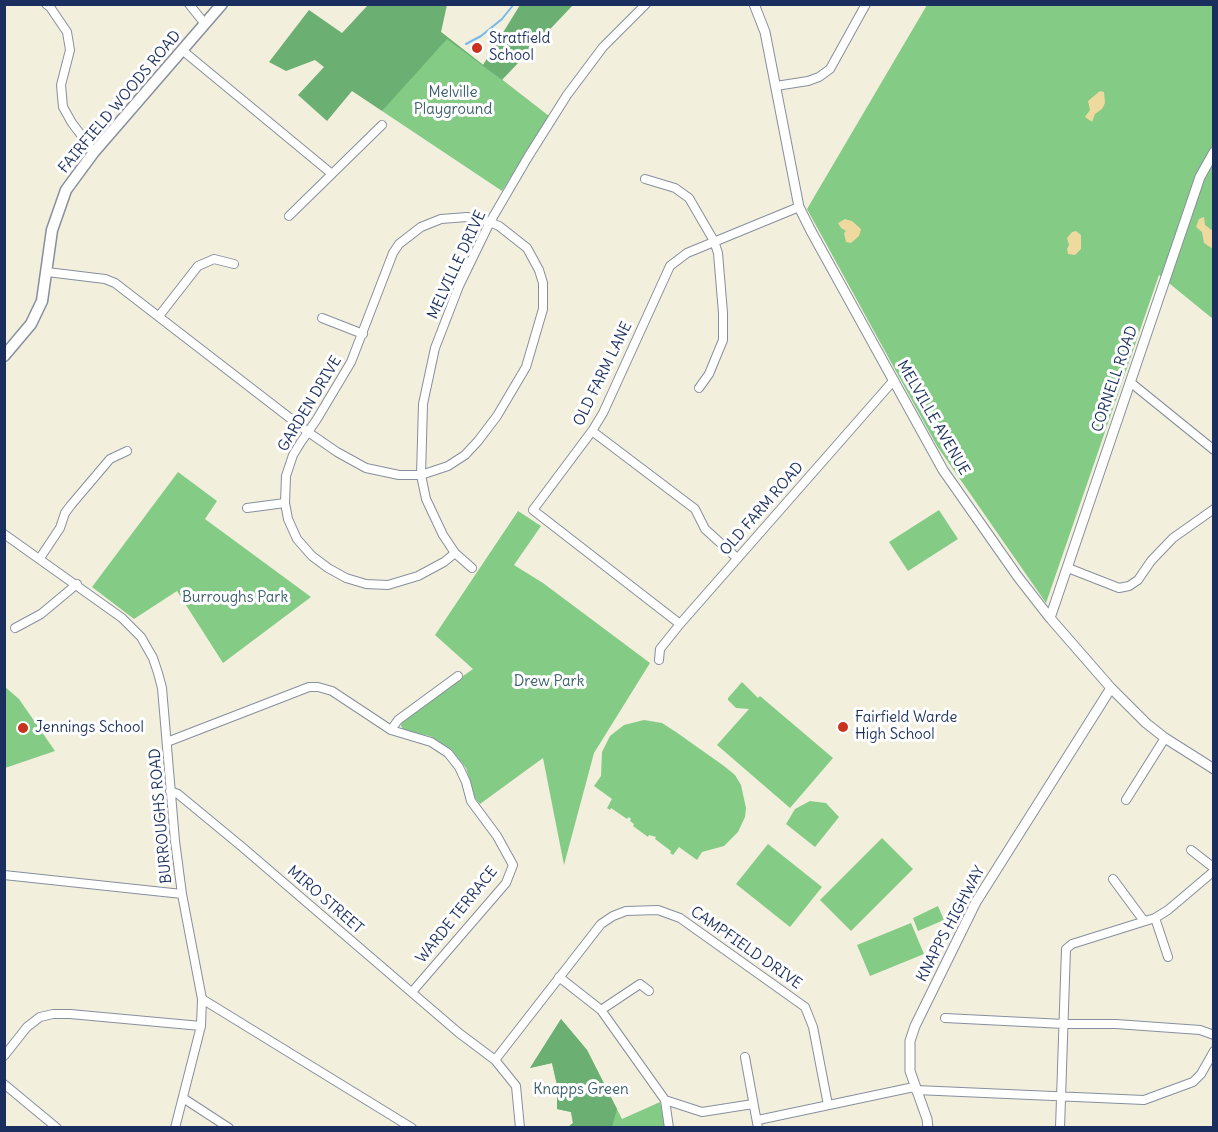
<!DOCTYPE html>
<html>
<head>
<meta charset="utf-8">
<style>
	body { margin:0 }
	#map { position:relative; width:1218px; height:1132px; overflow:hidden; background:#f3efdd; font-family:Delius,sans-serif }
	canvas { display:block }
	.frame { position:absolute; inset:0; border:6px solid #1b2f5e; pointer-events:none }
</style>
</head>
<body>
<div id="map">
<canvas width="1218" height="1132"></canvas>
<div class="frame"></div>
</div>
<script>
const c = document.querySelector('canvas').getContext('2d');
c.lineJoin = 'round';
function fillPath(path, color) { c.fillStyle = color; c.fill(path, 'evenodd'); }
const shape = rows => new Path2D(rows.map(r => 'M' + r).join(''));
function stroke(path, color, width, dash) { c.strokeStyle = color; c.lineWidth = width; c.lineCap = dash ? 'butt' : 'round'; c.setLineDash(dash || []); c.stroke(path); }
function drawText(font, color, halo, rows, align = 'center') {
  c.font = font + ' Delius,sans-serif'; c.lineWidth = 6; c.setLineDash([]); c.textBaseline = 'middle'; c.strokeStyle = halo; c.fillStyle = color; for (const [text, x, y, turn = 0] of rows) {
    c.save(); c.translate(x, y); c.rotate((+turn || 0) * Math.PI / 180); c.textAlign = isNaN(turn) ? turn : align; if (halo) c.strokeText(text, 0, 0); c.fillText(text, 0, 0); c.restore();
  }
}
const green = shape([
	[927,5,1213,5,1213,319,1159,275,1046,603,937,446,807,209],
	[441,32,549,116,502,191,382,111],
	[178,472,217,501,205,519,311,597,223,663,177,591,134,619,92,587],
	[939,510,958,539,908,571,889,542],
	[518,511,541,526,514,565,543,583,650,663,594,753,564,865,543,758,480,804,475,798,466,768,451,749,430,736,405,731,401,726,402,720,405,717,473,669,435,635],
	[742,682,758,698,760,696,833,758,790,808,717,745,749,709,736,708,728,700,728,698],
	[4,686,19,699,55,751,5,768],
	[644,720,662,723,676,732,724,766,735,775,741,785,746,808,745,817,738,832,724,846,702,852,697,860,679,847,673,855,670,853,671,851,655,839,656,837,649,835,648,837,633,826,634,824,630,821,631,819,629,817,627,819,611,808,610,810,607,808,612,799,594,786,601,776,602,752,610,736,624,725],
	[810,801,826,803,839,817,815,847,786,824,795,809],
	[882,838,913,869,851,931,820,900],
	[768,844,822,887,790,927,736,884],
	[938,906,944,920,918,931,913,918],
	[911,923,924,954,870,976,857,945],
	[561,1019,587,1050,622,1119,660,1102,665,1127,568,1127,573,1123,571,1112,557,1109,557,1085,552,1063,530,1068]
]);
const forest = shape([
	[368,5,447,5,441,32,483,65,520,5,573,5,502,80,447,39,382,111,352,91,327,121,298,95,324,67,315,60,286,71,269,62,309,10,342,33],
	[561,1019,587,1050,617,1109,612,1127,568,1127,573,1123,571,1112,557,1109,557,1085,552,1063,530,1068]
]);
const sand = shape([
	[1100,91,1104,92,1105,103,1102,109,1095,114,1092,122,1085,117,1090,110,1088,101],
	[1204,217,1205,225,1213,231,1213,249,1204,243,1202,232,1196,227,1199,219],
	[845,219,852,221,861,229,859,236,851,243,846,242,844,233,846,231,841,228,838,223],
	[1076,231,1081,235,1081,249,1075,255,1068,254,1067,249,1069,245,1067,238,1072,232]
]);
const stream = shape([
	[466,44,481,36,502,19,514,4]
]);
const minor = shape([
	[46,4,50,7,67,32,70,50,61,85,63,107,72,123,94,152],
	[189,4,205,24],
	[182,50,332,174],
	[776,86,808,81,819,77,830,69,866,4],
	[645,179,675,188,689,198,714,241,718,253,723,313,723,340,709,374,699,388],
	[289,216,382,125],
	[47,272,105,279,115,283,308,432,337,452,366,468,399,475,421,475,448,466,465,455,478,441,497,416,526,367,543,309,543,283,539,270,527,248,499,226,490,222,467,217,441,219,421,227,399,244,393,253,351,362,317,419,308,432,301,442,293,455,286,476,285,503,288,519,297,539,312,556,328,568,346,578,366,584,388,585,418,576,444,562,455,553],
	[159,316,198,266,214,259,234,264],
	[322,318,363,334],
	[1130,382,1214,450],
	[592,431,695,509,705,529,737,558],
	[247,508,285,503],
	[4,534,122,618,141,637,153,658,158,673,162,688,175,841,182,894,202,999,201,1026,175,1128],
	[40,558,60,528,65,513,71,505,110,459,127,451],
	[472,568,455,553,443,535,426,499,421,475,423,404,435,348,459,286,490,222,528,157,567,95,603,47,646,4],
	[1068,568,1119,588,1129,586,1138,580,1151,561,1173,538,1214,509],
	[680,624,533,510,592,431,603,413,670,266,687,253,799,207],
	[15,628,41,614,77,584],
	[659,660,660,649,680,624,894,380],
	[391,730,431,742,448,753,459,767,466,782,471,801,497,836,513,865,506,883,412,992],
	[167,742,309,687,318,687,332,691,391,730,398,720,458,676],
	[170,791,178,794,241,846,459,1033,495,1060,516,1086,520,1128],
	[1126,800,1165,738],
	[1191,850,1214,868],
	[4,875,182,894],
	[1113,879,1144,921],
	[1155,918,1168,957],
	[559,977,601,1010,665,1100,702,1112,753,1104],
	[202,999,412,1128],
	[601,1010,640,984,649,991],
	[945,1018,1064,1024,1116,1024,1200,1030,1214,1035],
	[4,1056,27,1027,40,1017,53,1014,70,1014,201,1026],
	[745,1057,758,1128],
	[495,1060,601,924,613,916,626,911,658,910,680,918,805,1007,813,1027,828,1105],
	[4,1084,57,1128],
	[916,1090,1144,1100,1193,1082,1201,1074,1214,1051],
	[183,1098,229,1128],
	[665,1100,669,1128],
	[758,1120,914,1087],
	[1060,1128,1066,949,1072,944,1155,918,1168,910,1214,871]
]);
const tertiary = shape([
	[754,4,765,32,799,207,811,231,943,470,1018,577,1050,618,1111,688,1146,723,1165,738,1214,769],
	[1050,618,1200,177,1214,152],
	[928,1128,927,1119,910,1071,910,1041,915,1026,976,902,1111,688]
]);
const secondary = shape([
	[4,356,31,324,42,301,52,230,66,190,94,152,222,4]
]);
const markers = [
	[477,48,6,"#c8321e"],
	[843,727,6,"#c8321e"],
	[23,728,6,"#c8321e"]
];
const poiNames = [
	["Stratfield",489,39],
	["School",489,56],
	["Fairfield Warde",855,718],
	["High School",855,735],
	["Jennings School",35,728]
];
const parkNames = [
	["Melville",453,93],
	["Playground",453,110],
	["Burroughs Park",235,598],
	["Drew Park",549,682],
	["Knapps Green",581,1090]
];
const streetNames = [
	["FAIRFIELD WOODS ROAD",120,102,-50],
	["MELVILLE DRIVE",457,265,-65],
	["OLD FARM LANE",603,374,-64],
	["CORNELL ROAD",1115,379,-71],
	["GARDEN DRIVE",310,404,-59],
	["MELVILLE AVENUE",933,418,60],
	["OLD FARM ROAD",762,509,-49],
	["BURROUGHS ROAD",161,816,-95],
	["MIRO STREET",325,900,41],
	["WARDE TERRACE",457,915,-51],
	["KNAPPS HIGHWAY",951,924,-62],
	["CAMPFIELD DRIVE",746,948,35]
];
fillPath(green, '#84cb86');
fillPath(forest, '#6baf73');
fillPath(sand, '#eeda9e');
stroke(stream, '#77b8ec', 2);
stroke(minor, '#878f9e', 10);
stroke(tertiary, '#878f9e', 11);
stroke(secondary, '#878f9e', 13);
stroke(minor, '#fff', 8);
stroke(tertiary, '#fff', 9);
stroke(secondary, '#fff', 10);
for (const [x, y, r, color] of markers) { const dot = new Path2D(); dot.arc(x, y, r, 0, 2 * Math.PI); c.fillStyle = color; c.fill(dot); stroke(dot, '#fff', 2); }
drawText('15px', '#1b2f5e', '#fff', poiNames, 'left');
drawText('15px', '#3a5e6a', '#fff', parkNames);
drawText('15px', '#1b2f5e', '#fff', streetNames);
</script>
</body>
</html>
